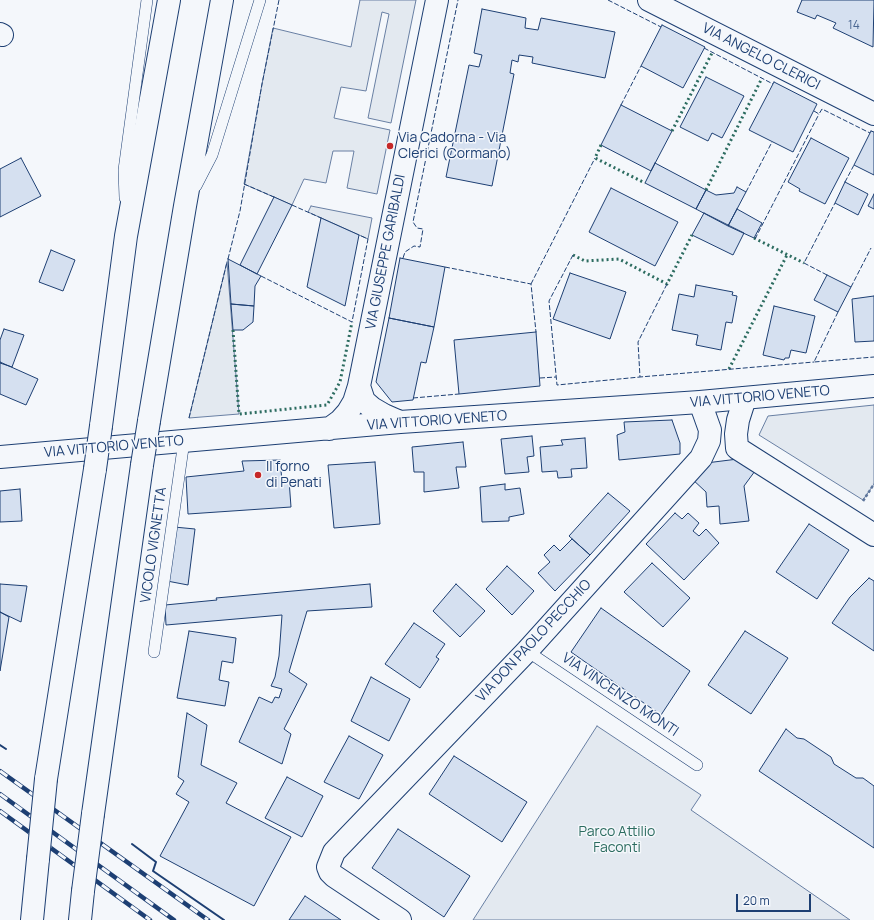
<!DOCTYPE html>
<html>
<head>
<meta charset="utf-8">
<style>
	body { margin:0 }
	#map { position:relative; width:874px; height:920px; overflow:hidden; background:#f4f7fb; font-family:Manrope,sans-serif }
	canvas { display:block }
	.scale { position:absolute; left:736px; top:894px; width:75px; height:18px; box-sizing:border-box; border:2px solid #1d3f73; border-top:0; padding-left:5px; font-size:12px; line-height:14px; white-space:nowrap; color:#1d3f73; -webkit-text-stroke:3px #f4f7fb; paint-order:stroke }
</style>
</head>
<body>
<div id="map">
<canvas width="874" height="920"></canvas>
<div class="scale">20 m</div>
</div>
<script>
const c = document.querySelector('canvas').getContext('2d');
c.lineJoin = 'round';
function fillPath(path, color) { c.fillStyle = color; c.fill(path, 'evenodd'); }
const shape = rows => new Path2D(rows.map(r => 'M' + r).join(''));
function stroke(path, color, width, dash) { c.strokeStyle = color; c.lineWidth = width; c.lineCap = dash ? 'butt' : 'round'; c.setLineDash(dash || []); c.stroke(path); }
function drawText(font, color, halo, rows, align = 'center') {
  c.font = font + ' Manrope,sans-serif'; c.lineWidth = 3; c.setLineDash([]); c.textBaseline = 'middle'; c.strokeStyle = halo; c.fillStyle = color; for (const [text, x, y, turn = 0] of rows) {
    c.save(); c.translate(x, y); c.rotate((+turn || 0) * Math.PI / 180); c.textAlign = isNaN(turn) ? turn : align; if (halo) c.strokeText(text, 0, 0); c.fillText(text, 0, 0); c.restore();
  }
}
const green = shape([
	[360,0,416,0,391,123,368,118,389,14,382,12,366,91,341,87,334,118,390,130,377,194,347,188,354,151,333,151,326,183,304,179,292,205,244,184,262,84,273,28,351,47,360,0],
	[311,206,372,218,368,239,308,212,311,206],
	[227,262,239,414,189,418,227,262],
	[874,405,874,484,863,500,759,435,768,416,874,405],
	[597,726,701,795,691,810,850,920,473,920,597,726]
]);
const building = shape([
	[802,0,874,0,873,47,833,28,836,23,817,15,815,19,797,12,802,0],
	[482,9,526,18,525,28,538,30,541,18,615,32,605,78,532,63,533,57,519,55,518,62,512,60,510,73,514,74,492,186,446,177,469,65,479,67,482,55,474,53,482,9],
	[662,25,705,47,683,88,641,66,662,25],
	[706,77,744,96,722,138,712,133,708,141,680,127,706,77],
	[774,82,817,104,793,152,749,130,774,82],
	[621,105,672,131,651,171,601,145,621,105],
	[871,131,874,132,874,175,854,165,871,131],
	[811,138,849,158,825,204,799,191,800,189,788,182,811,138],
	[21,158,41,196,0,217,0,169,21,158],
	[655,163,706,190,696,209,645,183,655,163],
	[845,182,868,194,858,215,835,203,845,182],
	[737,187,746,192,728,226,696,209,706,190,716,195,734,193,737,187],
	[611,188,678,222,655,266,589,232,611,188],
	[874,194,874,209,868,206,874,194],
	[274,197,292,205,257,274,240,265,274,197],
	[737,209,762,223,754,238,728,226,737,209],
	[704,213,744,233,733,255,692,235,704,213],
	[321,218,359,235,345,306,307,287,321,218],
	[51,250,75,260,63,291,39,282,51,250],
	[400,258,445,267,434,327,389,318,400,258],
	[228,259,261,276,255,286,254,306,231,304,228,259],
	[570,273,626,292,610,339,553,319,570,273],
	[827,275,851,287,838,312,814,300,827,275],
	[696,285,733,292,732,295,737,296,732,323,726,322,721,350,696,345,698,335,672,330,679,294,694,297,696,285],
	[874,296,874,341,855,342,852,299,874,296],
	[231,304,254,306,253,322,243,330,233,330,231,304],
	[774,306,815,316,806,353,791,350,789,358,785,358,784,360,763,355,774,306],
	[389,318,434,327,426,363,421,362,413,400,392,402,376,382,389,318],
	[4,329,24,335,12,367,0,363,0,340,4,329],
	[536,332,540,386,459,394,454,340,536,332],
	[0,362,38,379,26,405,0,394,0,362],
	[672,420,680,443,680,454,619,460,617,435,625,432,624,422,672,420],
	[532,436,534,456,527,457,529,472,505,474,501,439,532,436],
	[585,438,587,468,571,469,572,477,558,478,557,471,542,472,540,447,563,445,561,440,585,438],
	[463,442,466,467,456,467,459,488,424,492,424,472,414,472,412,447,463,442],
	[738,459,755,471,744,486,749,521,720,524,719,506,707,507,706,492,691,478,706,463,738,459],
	[280,460,282,481,289,480,291,507,188,514,186,477,244,471,242,461,280,460],
	[375,462,380,524,334,528,328,465,375,462],
	[505,484,505,490,520,488,524,514,509,517,509,521,482,522,480,487,505,484],
	[20,489,22,521,0,522,0,491,20,489],
	[608,493,630,511,590,555,569,536,608,493],
	[675,513,682,519,688,513,699,523,693,531,699,536,706,529,719,543,684,580,646,544,675,513],
	[809,524,849,550,817,599,776,572,809,524],
	[174,527,195,529,188,585,167,581,174,527],
	[572,539,590,555,555,591,538,573,550,562,544,555,554,545,560,551,572,539],
	[652,563,690,598,663,627,624,592,652,563],
	[507,566,534,591,512,615,486,589,507,566],
	[869,578,874,581,874,651,832,623,850,597,869,578],
	[0,584,27,586,21,622,0,612,0,584],
	[370,584,372,607,307,611,289,672,307,684,284,729,291,734,282,764,239,742,259,697,272,703,275,697,279,698,282,689,271,686,275,677,279,656,282,615,166,625,165,605,217,600,216,598,370,584],
	[456,584,485,611,460,637,433,611,456,584],
	[601,608,690,671,661,715,571,652,601,608],
	[0,612,9,617,0,671,0,612],
	[414,623,445,644,436,657,439,659,420,688,385,664,414,623],
	[189,631,236,638,233,663,222,661,219,680,229,682,225,706,177,698,189,631],
	[745,631,788,658,751,714,708,685,745,631],
	[371,677,410,699,389,741,351,721,371,677],
	[187,713,207,725,201,765,237,783,226,803,291,837,254,906,160,856,189,802,176,794,184,781,178,777,187,713],
	[786,729,797,738,804,739,831,757,834,764,856,778,863,778,874,786,874,848,759,771,786,729],
	[349,736,383,755,359,799,324,782,349,736],
	[454,756,527,802,502,842,429,794,454,756],
	[287,777,323,796,302,837,265,818,287,777],
	[398,829,470,876,444,917,372,868,398,829],
	[305,896,341,920,289,920,305,896]
]);
const path = shape([
	[863,501,874,484]
]);
const lane = shape([
	[196,186,212,155,260,0],
	[125,198,124,170,147,0],
	[527,651,697,765],
	[154,652,184,441]
]);
const street = shape([
	[0,34,2,35],
	[745,398,738,420,736,434,737,448,874,535],
	[400,920,334,876,330,872,328,867,334,852,527,651,701,458,709,441,710,430,700,402]
]);
const secondary = shape([
	[649,0,874,114],
	[359,386,364,401,372,408,384,415,400,422],
	[329,429,340,421,348,412,354,402,359,386,437,0],
	[0,457,400,422,700,402,874,386]
]);
const highway = shape([
	[149,421,185,206,222,0],
	[101,426,126,236,169,0],
	[46,779,95,469],
	[93,814,142,465],
	[32,920,38,859],
	[80,920,83,891]
]);
const rail = shape([
	[0,771,208,920],
	[0,794,174,920],
	[0,811,150,920]
]);
const highwayBridge = shape([
	[142,465,149,421],
	[95,469,101,426],
	[38,859,46,779],
	[83,891,93,814]
]);
const hedge = shape([
	[672,131,712,53],
	[601,145,595,158,645,183],
	[706,190,762,78],
	[754,238,804,263],
	[573,255,585,261,619,259,667,284,692,235],
	[233,330,239,414,327,405,340,382,352,322],
	[729,369,787,255]
]);
const fence = shape([
	[608,0,661,27],
	[704,48,773,84],
	[621,105,641,66],
	[814,111,819,114,822,109,870,133],
	[845,182,854,165],
	[244,184,274,197],
	[746,192,772,142],
	[292,205,321,218],
	[755,239,819,114],
	[573,255,549,301,557,385,640,377],
	[403,258,405,252,414,246,420,247,423,229,417,228,413,222,458,0],
	[228,259,240,211,262,84,279,0],
	[445,267,531,284,536,332],
	[827,275,804,263,835,203],
	[261,276,352,322,368,239,359,235],
	[531,284,595,158],
	[667,284,638,342,640,377,814,362],
	[851,287,871,248],
	[838,312,814,362,874,357],
	[540,378,556,377],
	[413,398,459,394],
	[189,418,227,262]
]);
const wall = shape([
	[0,745,6,749],
	[132,844,156,862,153,871,224,920]
]);
const markers = [
	[390,146,4,"#c62828"],
	[258,475,4,"#c62828"]
];
const numberNames = [
	["14",854,26]
];
const streetNames = [
	["VIA ANGELO CLERICI",761,57,27],
	["VIA GIUSEPPE GARIBALDI",386,252,-79],
	["VIA VITTORIO VENETO",760,397,-5],
	["VIA VITTORIO VENETO",437,421,-4],
	["VIA VITTORIO VENETO",114,447,-5],
	["VICOLO VIGNETTA",154,545,-82],
	["VIA DON PAOLO PECCHIO",534,641,-47],
	["VIA VINCENZO MONTI",620,695,34]
];
const poiNames = [
	["Via Cadorna - Via",398,138],
	["Clerici (Cormano)",398,154],
	["Il forno",266,467],
	["di Penati",266,483]
];
const parkNames = [
	["Parco Attilio",617,832],
	["Faconti",617,848]
];
fillPath(green, '#e3e9f0');
stroke(green, '#687fa3', 1);
fillPath(building, '#d5e0f0');
stroke(building, '#1d3f73', 1);
stroke(lane, '#1d3f73', 12);
stroke(street, '#1d3f73', 24);
stroke(secondary, '#1d3f73', 24);
stroke(highway, '#1d3f73', 24);
stroke(path, '#5e769c', 2.5, [3, 2]);
stroke(lane, '#f4f7fb', 11);
stroke(street, '#f4f7fb', 22);
stroke(secondary, '#f4f7fb', 22);
stroke(highway, '#f4f7fb', 22);
stroke(rail, '#1d3f73', 4.5);
stroke(rail, '#f4f7fb', 3, [9]);
stroke(highwayBridge, '#1d3f73', 24, []);
stroke(highwayBridge, '#f4f7fb', 22);
stroke(hedge, '#2c6c60', 3, [2, 3]);
stroke(fence, '#1d3f73', 1, [5, 2]);
stroke(wall, '#1d3f73', 2);
for (const [x, y, r, color] of markers) { const dot = new Path2D(); dot.arc(x, y, r, 0, 2 * Math.PI); c.fillStyle = color; c.fill(dot); stroke(dot, '#f4f7fb', 1.5); }
drawText('12px', '#4b6792', null, numberNames);
drawText('14px', '#1d3f73', '#f4f7fb', streetNames);
drawText('14px', '#1d3f73', '#f4f7fb', poiNames, 'left');
drawText('14px', '#2c6c60', '#f4f7fb', parkNames);
</script>
</body>
</html>
